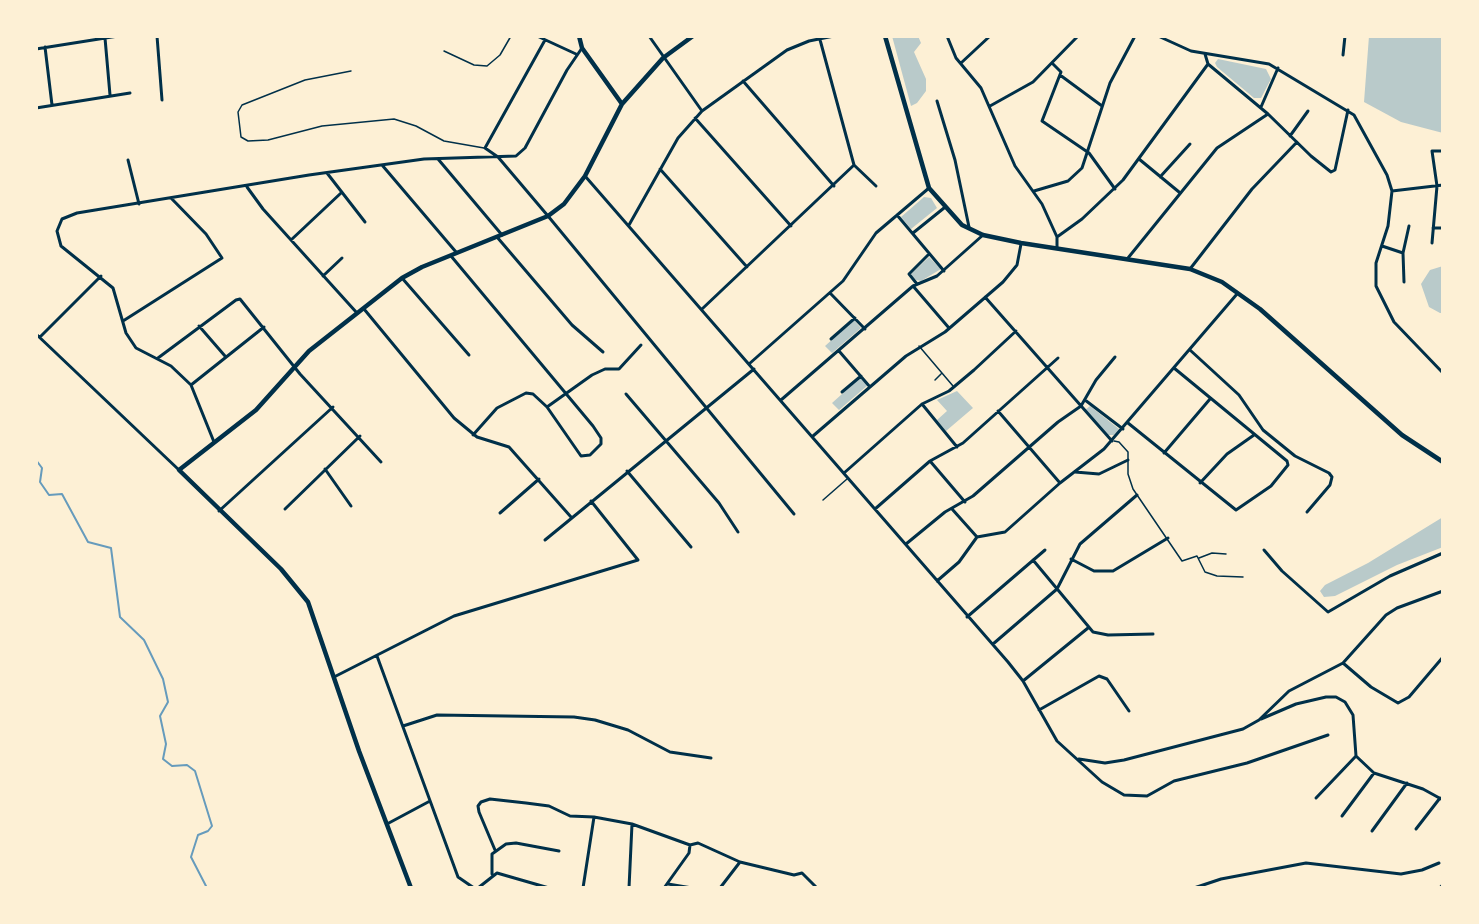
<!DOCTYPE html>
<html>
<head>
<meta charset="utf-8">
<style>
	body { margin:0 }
	#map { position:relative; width:1479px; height:924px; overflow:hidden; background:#fdf0d5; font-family:Lora,serif }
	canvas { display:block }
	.frame { position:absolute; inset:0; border:38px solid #fdf0d5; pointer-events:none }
</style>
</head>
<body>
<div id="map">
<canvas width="1479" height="924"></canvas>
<div class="frame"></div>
</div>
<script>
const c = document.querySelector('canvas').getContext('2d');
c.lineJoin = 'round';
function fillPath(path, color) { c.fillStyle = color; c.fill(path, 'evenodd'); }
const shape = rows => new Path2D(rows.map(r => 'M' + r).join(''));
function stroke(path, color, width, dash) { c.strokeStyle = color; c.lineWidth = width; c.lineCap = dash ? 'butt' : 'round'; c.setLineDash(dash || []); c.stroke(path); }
const green = shape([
	[892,36,918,36,921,43,914,52,926,79,926,91,917,103,911,106],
	[1369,36,1443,36,1443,133,1401,122,1364,102],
	[1218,59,1266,69,1271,79,1261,98,1254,98,1217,67,1215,63],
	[924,197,931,198,937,208,911,229,901,217],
	[929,257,941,269,921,281,916,280,911,274],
	[1443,266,1443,313,1440,313,1429,307,1421,284,1430,270],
	[854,320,861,328,832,353,825,346],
	[861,377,868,385,839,410,832,403],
	[957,391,973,408,946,431,937,420,947,411,937,400],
	[1090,406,1119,429,1114,435,1108,435,1085,410],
	[1443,517,1443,547,1397,565,1335,596,1324,597,1320,591,1325,585,1368,563]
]);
const stream = shape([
	[36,460,42,468,40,482,49,495,62,494,88,542,111,548,120,617,144,640,163,679,168,702,160,716,166,744,163,759,172,766,187,765,195,771,212,826,208,831,198,835,191,857,207,888]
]);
const service = shape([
	[444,51,474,65,487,66,500,55,511,36],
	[351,71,305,80,242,105,238,112,241,137,248,141,268,140,322,126,394,119,416,126,444,141,484,148],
	[919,346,953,386],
	[935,380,941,374],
	[1114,441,1119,442,1128,452,1128,474,1133,489,1182,561,1197,556,1205,572,1217,576,1243,577],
	[823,500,847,479],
	[1199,558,1212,553,1226,554]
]);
const minor = shape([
	[157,36,162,100],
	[537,36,576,54],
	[649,36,702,111],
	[819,36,854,165,876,186],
	[947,36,956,58,981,88,1015,166,1042,204,1057,237,1057,247],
	[1158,36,1191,51,1269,64,1354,115,1387,175,1392,191,1388,226,1376,263,1376,286,1394,322,1443,373],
	[105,38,110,95],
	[545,40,485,148,498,157,548,216,794,514],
	[45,47,52,105],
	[36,49,118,36],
	[1205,54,1208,64,1268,114,1311,156,1331,172,1335,170,1348,110],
	[1343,55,1345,36],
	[961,63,990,36],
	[1053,64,1061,72,1042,121,1089,153,1115,189],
	[1060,75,1102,106],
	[743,81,834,186],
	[937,101,955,160,969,227],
	[990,106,1033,82,1078,36],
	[1261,107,1278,68],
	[36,108,130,93],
	[695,118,791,226],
	[1290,136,1308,111],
	[438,159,502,235],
	[1139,159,1179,192],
	[128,160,139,204],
	[382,165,456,252],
	[660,169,747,267],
	[327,173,365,222],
	[585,176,1008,662,1023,681,1057,741,1102,782,1124,795,1147,796,1174,781,1247,763,1328,735],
	[1160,177,1190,144],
	[247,187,263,209,357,313],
	[1034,191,1068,181,1082,168,1110,83,1135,36],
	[1392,191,1443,185],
	[897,215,944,271],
	[629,225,678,138,702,111,787,50,809,41,834,36],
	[1433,228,1443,228],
	[913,233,944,208],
	[497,237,572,325,603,352],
	[1057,237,1082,219,1123,180,1208,64],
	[291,240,341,193],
	[1432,243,1437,186,1432,151,1443,151],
	[1382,246,1403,253,1409,226],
	[1403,253,1404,282],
	[451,256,593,426,601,438,601,444,590,455,581,456,547,407,533,394,526,393,497,408,473,435],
	[1128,258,1217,148,1268,114],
	[1190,269,1252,189,1297,142],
	[323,276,342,258],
	[402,278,469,355],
	[917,284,909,274,929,254],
	[913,286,949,328],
	[830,293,865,329],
	[985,297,1112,441],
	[364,309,454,418,477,437,509,447,571,517],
	[702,309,854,165],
	[123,321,222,258,206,234,171,198],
	[199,326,225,356],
	[36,334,179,470],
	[40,337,101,276],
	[831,339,855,318],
	[1190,350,1239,395,1263,430,1295,456,1329,473,1332,477,1330,485,1307,512],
	[839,351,870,387],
	[158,358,236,300,240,299,300,374,381,462],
	[749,364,843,281,876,233,929,188],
	[191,385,264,327],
	[842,392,861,376],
	[626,394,719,503,738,532],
	[781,400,913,286,937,276,983,235],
	[1085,400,1123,429],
	[922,404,957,447],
	[547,407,592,375,605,369,619,369,641,345],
	[998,411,1060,483],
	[1128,423,1236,510,1271,486,1288,465,1287,461,1174,368],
	[813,436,906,356,945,332,1003,282,1017,265,1021,244],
	[214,442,191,385,171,366,136,348,126,333,113,288,61,246,57,231,62,219,77,213,309,175,424,159,516,156,525,148,567,70,582,48],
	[1164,453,1210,399],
	[930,461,965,502],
	[325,469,351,506],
	[627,471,691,547],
	[1075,472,1099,474,1128,460],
	[844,473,922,404,949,391,974,370,1016,331],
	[1200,483,1227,454,1254,435],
	[591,501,638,560],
	[285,509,360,436],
	[875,509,930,461,963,443,1058,358],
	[952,509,977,537],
	[219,511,333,407],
	[500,513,539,479],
	[545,540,754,369],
	[906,544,945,512,973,496,1058,422,1081,406,1096,380,1115,357],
	[1264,550,1282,571,1328,612,1390,576,1443,553],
	[1071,559,1094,571,1113,571,1168,538],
	[1033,560,1093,632,1108,635,1153,634],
	[937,581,959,562,977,537,1005,532,1060,483,1104,449,1237,294],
	[967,617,1045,550],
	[993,644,1057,589,1080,544,1137,495],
	[377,656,458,877,474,888],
	[1343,663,1371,687,1398,703,1409,697,1443,657],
	[334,677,454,616,638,560],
	[1023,681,1088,628],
	[1039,710,1099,676,1107,679,1129,711],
	[1261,719,1296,704,1326,697,1336,697,1345,702,1353,715,1356,756,1374,773,1423,789,1443,800],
	[403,726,437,715,574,717,595,720,628,730,670,752,711,758],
	[1079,759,1105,763,1124,760,1243,729,1259,720,1289,691,1343,663,1386,615,1397,608,1443,591],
	[1316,798,1356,756],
	[1342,816,1374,773],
	[594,817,632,824],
	[387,824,430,801],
	[1416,829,1440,798],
	[1372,831,1407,783],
	[690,845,698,843,740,862,720,888],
	[495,850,479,812,478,806,481,802,490,799,526,803,549,806,570,816,594,817,583,888],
	[740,862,794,875,802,873,817,888],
	[492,874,492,854,506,844,516,843,559,851],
	[668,884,692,888],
	[478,888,497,873,549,888],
	[629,888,632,824,690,845,689,853,664,888],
	[1194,888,1221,879,1306,863,1401,874,1422,870,1439,863]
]);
const secondary = shape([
	[579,36,582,48,622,104],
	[885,36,929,188,962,225,983,235,1021,243,1190,269,1222,282,1260,309,1402,435,1443,462],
	[411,888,359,751,308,602,281,569,179,470,256,410,309,351,402,278,422,267,548,216,564,204,585,176,622,104,663,58,693,36]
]);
const trunk = shape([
	[1441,888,1443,886]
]);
fillPath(green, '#b9caca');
stroke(stream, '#669bbc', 2);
stroke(service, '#003049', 1.5);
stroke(minor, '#003049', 3);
stroke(secondary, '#003049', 4.5);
stroke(trunk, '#003049', 5);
</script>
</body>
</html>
